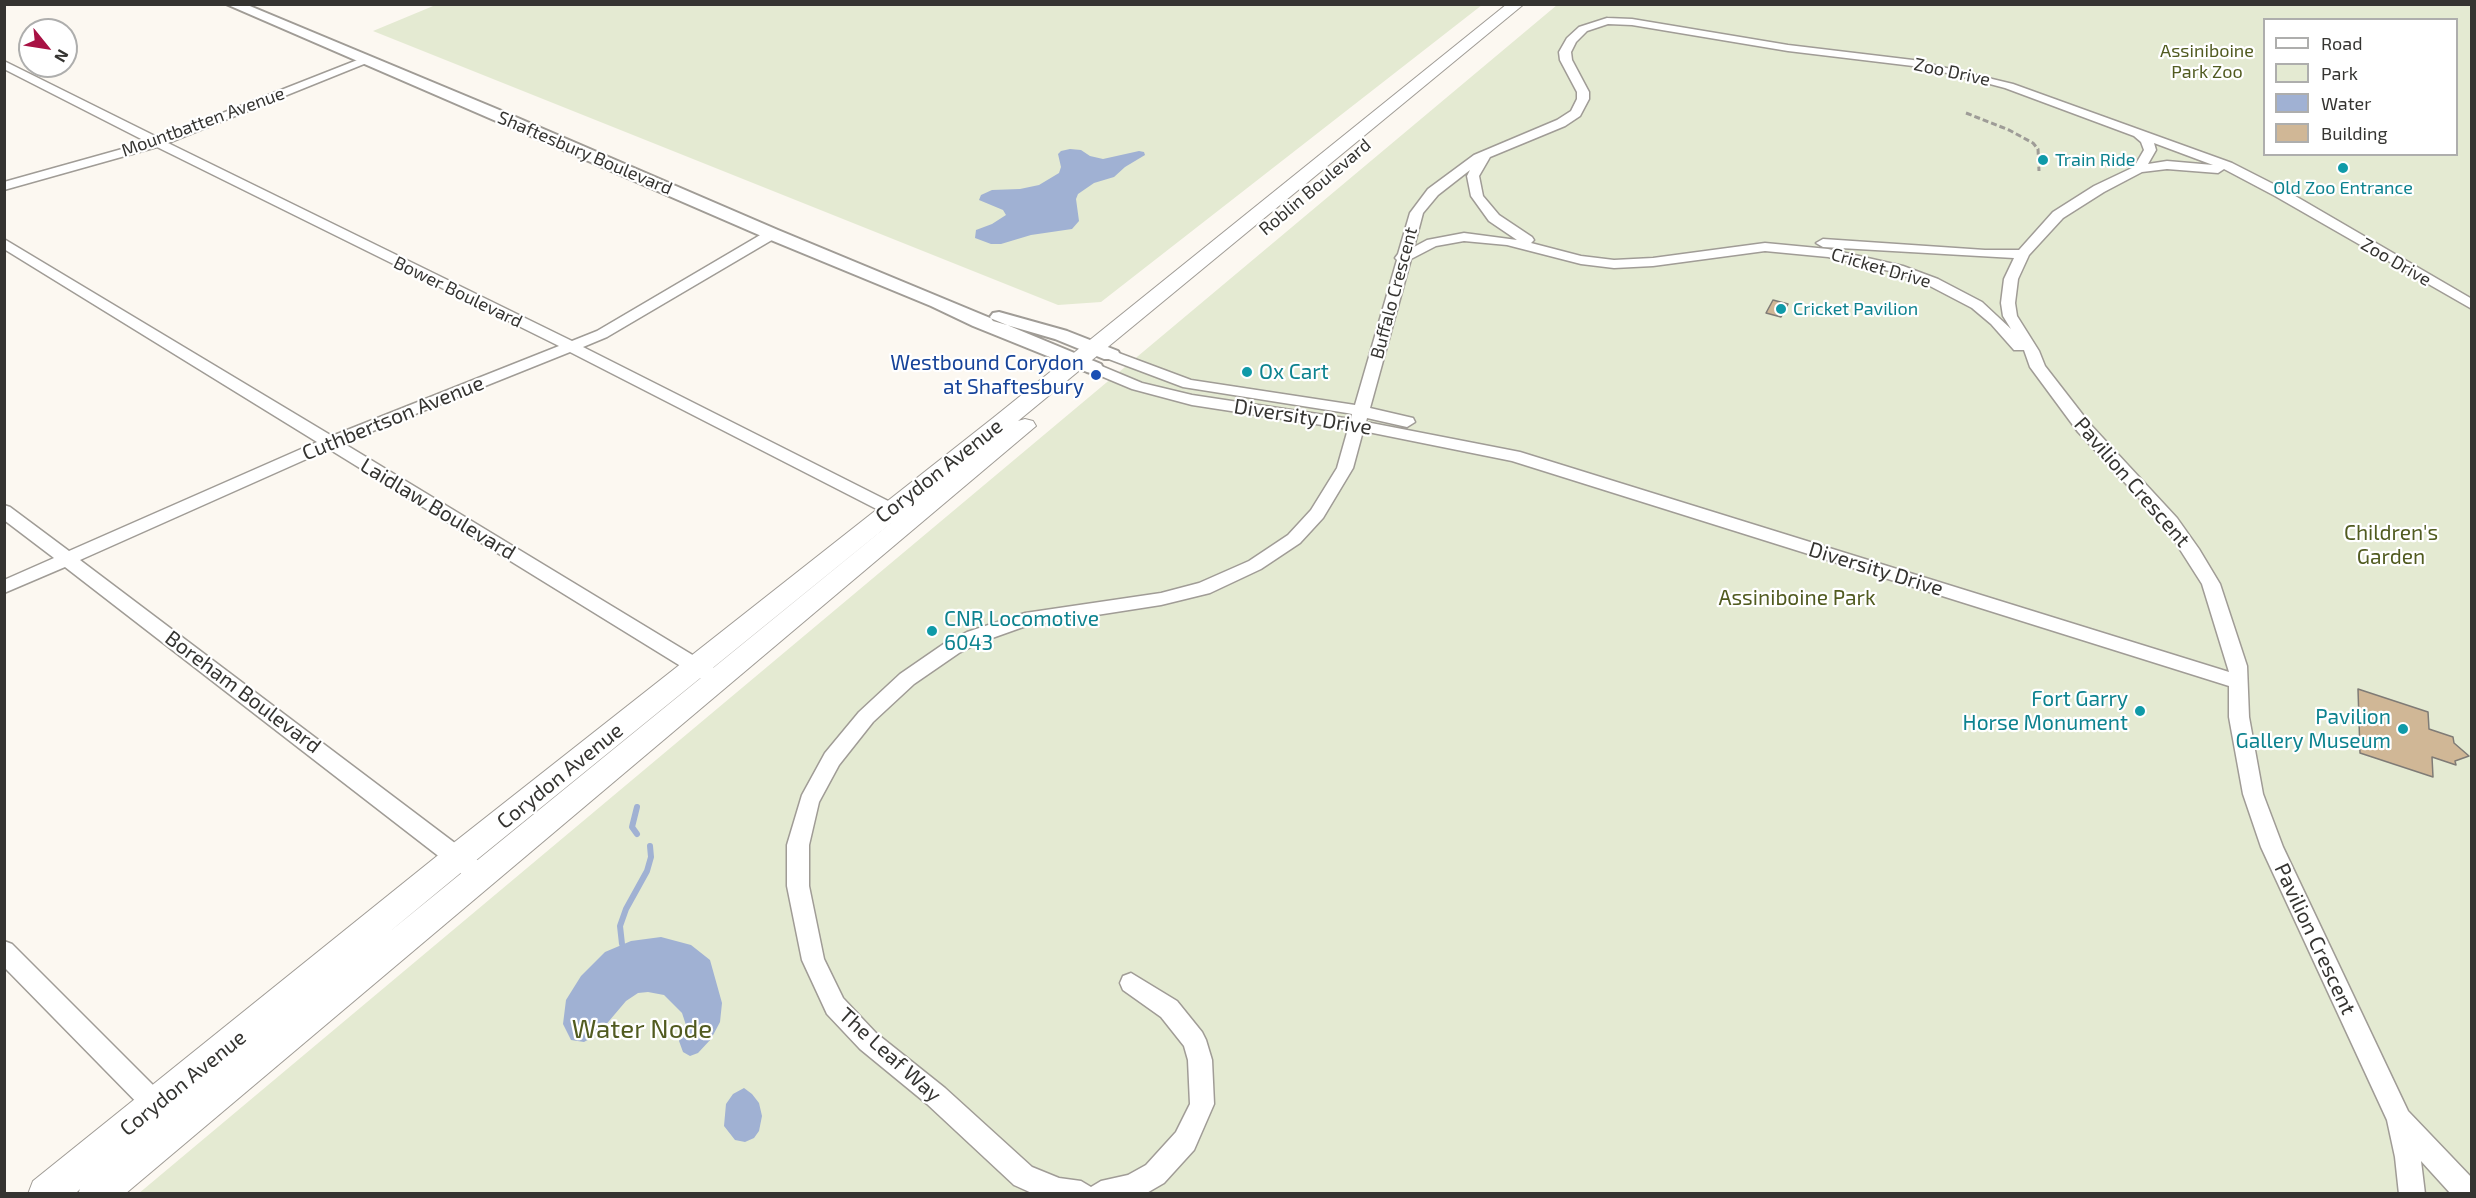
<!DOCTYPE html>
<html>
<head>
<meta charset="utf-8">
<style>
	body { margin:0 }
	#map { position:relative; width:2476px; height:1198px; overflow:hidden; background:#fcf8f1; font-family:"Exo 2",sans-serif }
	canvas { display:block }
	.frame { position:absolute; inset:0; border:6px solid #353431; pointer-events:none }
	.legend { position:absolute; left:2263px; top:18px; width:195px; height:138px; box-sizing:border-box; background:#fff; border:2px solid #aeaead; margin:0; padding:8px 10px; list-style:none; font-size:18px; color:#353431 }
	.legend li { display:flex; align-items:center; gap:12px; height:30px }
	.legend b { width:30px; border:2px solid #aeaead }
	.north { position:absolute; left:18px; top:18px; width:60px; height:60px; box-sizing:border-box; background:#fff; border:2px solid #aeaead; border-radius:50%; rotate:120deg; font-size:16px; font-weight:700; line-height:24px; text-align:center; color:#353431 }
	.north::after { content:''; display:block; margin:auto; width:21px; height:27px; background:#a81244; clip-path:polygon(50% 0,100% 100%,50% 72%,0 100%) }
</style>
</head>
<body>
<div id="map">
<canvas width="2476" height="1198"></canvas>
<div class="frame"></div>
<ul class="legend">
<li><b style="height:8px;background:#fff"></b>Road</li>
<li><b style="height:16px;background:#e4ead2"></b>Park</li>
<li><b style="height:16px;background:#a0b1d3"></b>Water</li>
<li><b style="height:16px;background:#d0b796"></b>Building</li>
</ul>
<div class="north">N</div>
</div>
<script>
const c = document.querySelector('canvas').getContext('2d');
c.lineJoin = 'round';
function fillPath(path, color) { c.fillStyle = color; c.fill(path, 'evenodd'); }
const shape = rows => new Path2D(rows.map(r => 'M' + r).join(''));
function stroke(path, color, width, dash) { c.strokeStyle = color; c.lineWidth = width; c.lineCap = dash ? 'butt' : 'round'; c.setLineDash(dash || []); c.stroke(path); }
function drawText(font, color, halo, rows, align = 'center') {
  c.font = font + ' "Exo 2",sans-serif'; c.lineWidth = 4.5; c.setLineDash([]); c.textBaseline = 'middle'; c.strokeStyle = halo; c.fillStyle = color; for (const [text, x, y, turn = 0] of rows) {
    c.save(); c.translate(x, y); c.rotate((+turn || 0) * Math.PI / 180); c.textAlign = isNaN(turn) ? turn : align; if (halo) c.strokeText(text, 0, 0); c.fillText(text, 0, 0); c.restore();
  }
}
const green = shape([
	[438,4,1482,5,1101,302,1058,305,373,31],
	[1557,5,2471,5,2471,1193,138,1194],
	[2264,20,2456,20,2456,154,2264,154]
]);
const water = shape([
	[1070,149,1081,150,1090,156,1103,159,1139,151,1144,152,1145,155,1125,167,1114,177,1094,183,1078,194,1076,199,1079,221,1072,229,1031,235,1001,244,991,244,975,238,976,230,992,224,1006,215,1003,210,979,200,981,195,992,190,1020,189,1039,185,1059,173,1061,167,1058,154,1061,151],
	[661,937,691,945,710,960,722,1003,720,1022,711,1039,698,1053,690,1056,683,1052,679,1041,686,1025,682,1013,664,995,648,992,638,993,626,1001,598,1034,584,1042,571,1040,563,1024,566,1000,581,976,605,952,631,941],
	[744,1088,752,1094,759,1103,762,1116,759,1131,754,1138,745,1142,735,1140,724,1126,726,1104,733,1094]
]);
const stream = shape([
	[637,807,632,827,637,834],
	[622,944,620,926,626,909,647,871,651,857,650,846]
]);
const building = shape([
	[1773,300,1788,304,1781,317,1766,313,1773,300],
	[2358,689,2428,712,2429,729,2453,737,2454,743,2469,756,2455,761,2456,765,2432,757,2433,777,2360,753,2358,689]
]);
const minor = shape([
	[1607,18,1632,19,1788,45,1913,60,2013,84,2232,163,2285,190,2472,299,2472,309,2275,196,2224,169,2218,173,2167,169,2142,172,2104,192,2063,218,2029,255,2018,279,2015,303,2017,316,2039,351,2045,366,2090,424,2177,518,2199,549,2220,584,2247,666,2249,717,2263,794,2283,847,2408,1111,2472,1178,2472,1194,2451,1194,2421,1161,2425,1194,2399,1194,2395,1157,2387,1120,2261,847,2243,794,2229,717,2229,686,1512,461,1363,431,1353,468,1323,518,1300,543,1261,569,1210,593,1161,605,1026,626,981,642,959,653,914,684,873,722,839,765,819,802,809,845,809,886,824,959,843,998,876,1033,945,1088,1032,1167,1059,1178,1081,1181,1091,1187,1101,1181,1128,1175,1146,1165,1176,1132,1190,1104,1188,1060,1184,1046,1161,1017,1123,990,1120,983,1123,976,1131,973,1177,1001,1202,1032,1206,1040,1212,1060,1214,1104,1194,1150,1164,1183,1145,1194,1034,1194,1014,1185,927,1104,860,1049,827,1014,802,960,787,886,787,845,802,795,825,753,859,712,900,674,945,643,967,632,1025,613,1161,593,1199,583,1249,561,1288,535,1311,510,1337,468,1348,429,1192,405,1132,389,1089,371,1086,368,1089,365,1099,365,1142,383,1192,395,1351,419,1352,414,1347,413,1183,387,1106,358,1104,355,1106,352,1116,352,1191,380,1355,405,1397,260,1395,258,1398,254,1410,213,1428,189,1474,155,1557,120,1571,111,1577,99,1577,92,1560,60,1559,52,1567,38,1579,27,1607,18],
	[1608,24,1632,25,1788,51,1913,66,1952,74,2005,88,2134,136,2141,142,2144,150,2134,167,2094,186,2053,212,2019,250,1985,250,1823,239,1816,243,1823,247,2014,258,2004,279,2001,303,2003,316,2011,329,1982,302,1938,279,1903,266,1828,249,1765,243,1653,258,1614,260,1581,256,1531,243,1534,240,1532,237,1499,215,1483,196,1479,176,1490,157,1565,126,1580,116,1589,99,1589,92,1572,60,1571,52,1576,42,1587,31,1608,24],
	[2154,143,2213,165,2167,161,2148,164,2156,150,2154,143],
	[1470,170,1467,176,1471,196,1489,221,1517,240,1464,233,1427,240,1414,247,1423,213,1438,195,1470,170],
	[1464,241,1507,245,1581,264,1614,268,1653,266,1765,251,1828,257,1894,272,1928,285,1972,308,1991,324,2014,350,2024,350,2030,367,2078,432,2165,526,2202,584,2229,672,1520,452,1366,422,1367,418,1407,427,1415,422,1413,418,1370,408,1411,259,1436,246,1464,241],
	[365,57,371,60,369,62,168,143,572,341,597,331,767,231,777,231,779,234,777,237,607,337,583,347,910,512,912,516,910,520,898,520,570,352,343,443,714,668,716,673,714,678,707,680,700,678,329,449,80,560,488,868,491,875,488,882,480,884,472,882,65,567,4,593,4,580,54,558,4,520,4,505,10,507,69,551,317,442,4,249,4,239,332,436,559,346,157,147,4,190,4,182,147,142,4,69,4,61,159,138,365,57],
	[4,941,12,944,170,1102,173,1110,170,1118,161,1122,152,1118,4,967,4,941]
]);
const tertiary = shape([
	[226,4,245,4,497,109,778,230,1101,364,1103,368,1101,372,1094,374,1087,372,973,326,931,306,766,238,226,4],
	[999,312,1067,331,1118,351,1120,355,1118,359,1104,359,1055,339,993,321,990,317,993,313,999,312]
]);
const secondary = shape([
	[1507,4,1524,4,1018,421,1025,419,1033,421,1036,426,125,1194,78,1194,80,1189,75,1194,28,1194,33,1181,447,848,993,418,1507,4],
	[907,510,388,933,469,866,907,510]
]);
const rail = shape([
	[1966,113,2009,130,2033,143,2038,149,2039,171]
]);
const markers = [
	[2043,160,6,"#0f9aa8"],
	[2343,168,6,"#0f9aa8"],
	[1781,309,6,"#0f9aa8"],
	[1247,372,6,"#0f9aa8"],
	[1096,375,6,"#1a4fb4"],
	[932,631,6,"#0f9aa8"],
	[2140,711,6,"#0f9aa8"],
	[2403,729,6,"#0f9aa8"]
];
const farParknames = [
	["Assiniboine",2207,51],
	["Park Zoo",2207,72]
];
const farStreetnames = [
	["Zoo Drive",1952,72,12],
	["Mountbatten Avenue",203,122,-20],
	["Shaftesbury Boulevard",585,153,23],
	["Roblin Boulevard",1315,187,-40],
	["Zoo Drive",2396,262,30],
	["Cricket Drive",1881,268,16],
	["Bower Boulevard",458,292,26],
	["Buffalo Crescent",1394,293,-75]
];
const farCulturenames = [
	["Train Ride",2055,160],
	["Old Zoo Entrance",2343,188,"center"],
	["Cricket Pavilion",1793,309]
];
const transitNames = [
	["Westbound Corydon",1084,363],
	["at Shaftesbury",1084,387]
];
const cultureNames = [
	["Ox Cart",1259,372],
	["CNR Locomotive",944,619],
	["6043",944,643],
	["Fort Garry",2128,699,"right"],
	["Horse Monument",2128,723,"right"],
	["Pavilion",2391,717,"right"],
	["Gallery Museum",2391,741,"right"]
];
const streetNames = [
	["Diversity Drive",1303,417,9],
	["Cuthbertson Avenue",393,418,-22],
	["Corydon Avenue",939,471,-38],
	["Pavilion Crescent",2132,482,49],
	["Laidlaw Boulevard",438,509,31],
	["Diversity Drive",1876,569,17],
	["Boreham Boulevard",243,692,37],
	["Corydon Avenue",560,776,-39],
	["Pavilion Crescent",2315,939,65],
	["The Leaf Way",890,1055,42],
	["Corydon Avenue",183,1083,-39]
];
const parkNames = [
	["Children's",2391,533],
	["Garden",2391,557],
	["Assiniboine Park",1797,598]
];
const nearParknames = [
	["Water Node",642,1029]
];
fillPath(green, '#e4ead2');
fillPath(water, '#a0b1d3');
stroke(stream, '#a0b1d3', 6);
fillPath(building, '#d0b796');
stroke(building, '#7f7b76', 1.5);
stroke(minor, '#a09c96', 3);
stroke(tertiary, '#a09c96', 4);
stroke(secondary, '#a09c96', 2);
fillPath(minor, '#fff');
fillPath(tertiary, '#fff');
fillPath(secondary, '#fff');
stroke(rail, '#9e9c97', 3, [6, 3]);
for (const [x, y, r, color] of markers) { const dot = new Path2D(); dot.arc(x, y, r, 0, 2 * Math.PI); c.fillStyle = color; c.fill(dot); stroke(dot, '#fff', 2); }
drawText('18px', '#515b20', '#fff', farParknames);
drawText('18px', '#353431', '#fff', farStreetnames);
drawText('18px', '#0d838f', '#fff', farCulturenames, 'left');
drawText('21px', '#164399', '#fff', transitNames, 'right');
drawText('21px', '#0d838f', '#fff', cultureNames, 'left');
drawText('21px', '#353431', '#fff', streetNames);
drawText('21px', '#515b20', '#fff', parkNames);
drawText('26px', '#515b20', '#fff', nearParknames);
</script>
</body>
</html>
